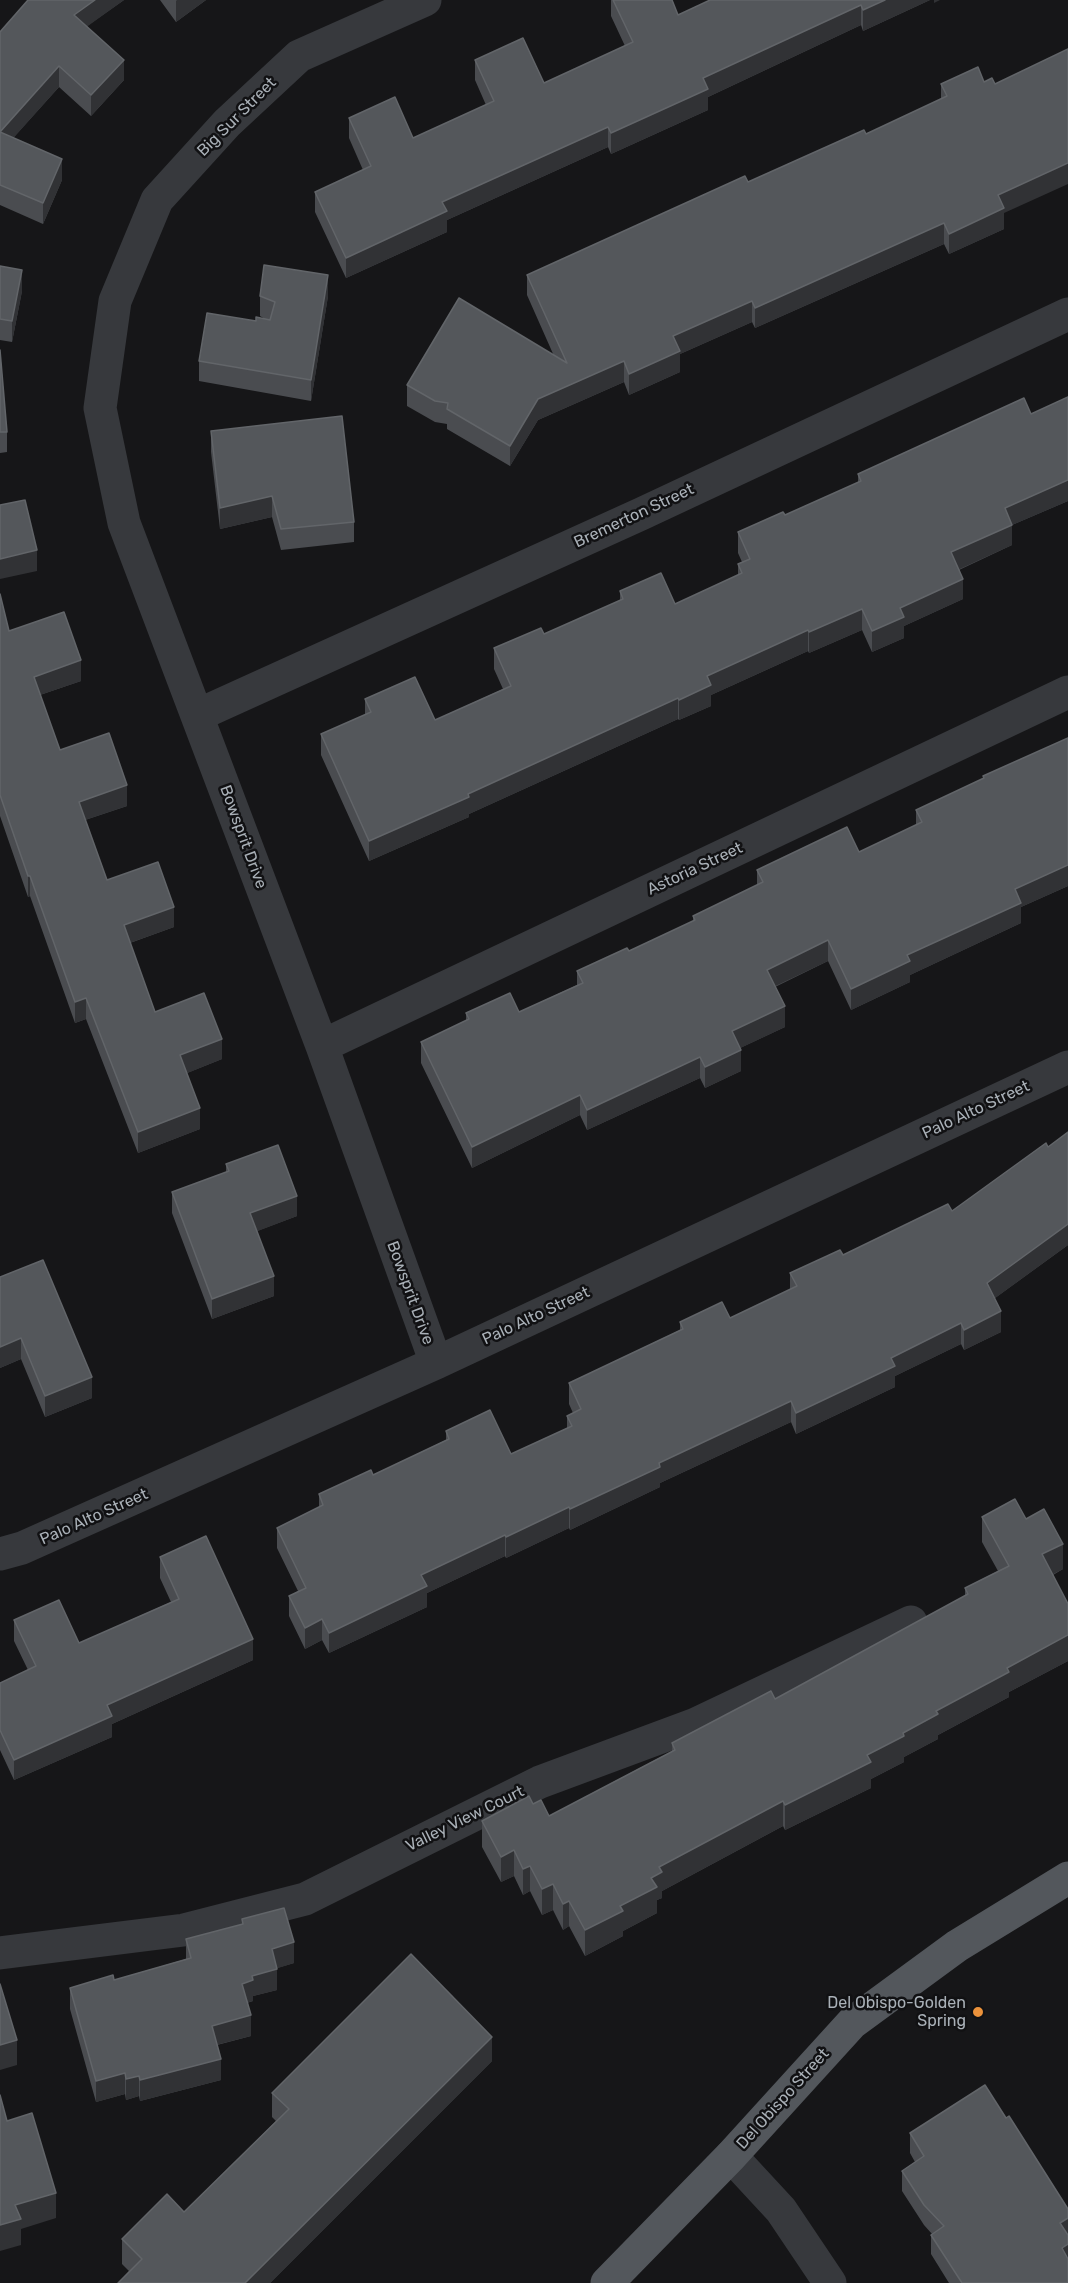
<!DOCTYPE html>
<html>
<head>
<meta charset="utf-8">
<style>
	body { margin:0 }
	canvas { display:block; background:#161618 }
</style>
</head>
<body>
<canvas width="1068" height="2283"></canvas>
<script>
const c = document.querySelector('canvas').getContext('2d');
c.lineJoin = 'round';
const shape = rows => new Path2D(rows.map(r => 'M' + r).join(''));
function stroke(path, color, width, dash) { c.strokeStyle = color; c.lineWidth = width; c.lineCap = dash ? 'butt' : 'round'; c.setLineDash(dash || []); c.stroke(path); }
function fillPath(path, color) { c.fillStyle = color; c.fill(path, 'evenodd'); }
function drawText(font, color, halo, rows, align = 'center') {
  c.font = font + ' Rubik,sans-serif'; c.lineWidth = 5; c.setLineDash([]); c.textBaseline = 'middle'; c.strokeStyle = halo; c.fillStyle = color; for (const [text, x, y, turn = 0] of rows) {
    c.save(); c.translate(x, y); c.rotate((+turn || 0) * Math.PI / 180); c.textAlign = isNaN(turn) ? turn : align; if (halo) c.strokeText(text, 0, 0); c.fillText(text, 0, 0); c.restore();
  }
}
const street = shape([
	[425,0,299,56,227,123,157,200,115,301,100,408,124,523,322,1046,436,1363],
	[198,715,641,514,1068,314],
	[322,1046,1068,692],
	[0,1554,22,1548,436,1363,1068,1067],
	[0,1953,184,1930,305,1899,540,1782,696,1724,911,1622],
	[731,2156,781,2210,830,2283]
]);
const primary = shape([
	[607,2283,731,2156,852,2023,957,1946,1068,1878]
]);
const wall = shape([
	[28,0,124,0,87,26,124,80,91,116,59,87,13,138,62,180,43,224,0,205,0,32],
	[160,0,206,0,176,22],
	[611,0,672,0,678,15,930,0,863,31,861,25,708,97,708,110,611,154,608,147,447,220,447,232,346,278,315,212,315,192,363,170,349,138,349,118,413,138,486,105,475,80,475,60,544,83,625,46,611,16],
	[941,84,1004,213,1004,229,949,254,944,244,755,328,752,322,680,354,680,372,629,395,624,382,538,420,510,466,447,429,447,424,435,422,407,406,407,385,554,356,527,295,527,275,748,182,866,134,941,99],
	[0,266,22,291,12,342,0,340],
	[260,296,328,296,311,401,199,381,199,361,256,321,265,319,260,316],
	[0,350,7,432,7,452,0,453],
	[1068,397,1068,501,1012,525,1012,545,959,570,963,599,904,626,904,638,872,652,862,630,809,653,808,651,711,695,711,706,679,720,678,719,469,814,469,817,369,861,321,755,321,734,365,715,365,699,435,720,503,689,494,669,494,648,544,634,620,601,620,591,675,604,738,575,738,564,742,562,738,553,738,532,785,515,858,483,858,474,1031,414],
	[211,431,354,522,354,542,281,550,272,517,220,529,211,452],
	[0,594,9,631,81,681,40,695,60,750,127,806,85,820,107,880,174,927,130,943,155,1012,222,1059,187,1073,200,1129,138,1153,86,1019,75,1023,30,896,28,897,0,816],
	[1068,738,1068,886,1021,907,1021,923,910,975,910,982,851,1010,828,961,775,987,785,1027,740,1048,741,1071,705,1088,700,1078,587,1130,580,1115,472,1168,421,1063,421,1042,466,1021,466,1013,519,1012,577,985,577,971,629,951,693,921,693,916,757,885,757,870,859,852,916,825,916,810,983,779,983,776],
	[1068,1132,1068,1245,995,1298,1001,1332,964,1350,961,1344,895,1376,895,1387,796,1434,791,1422,660,1483,660,1487,570,1530,569,1528,506,1558,505,1556,427,1593,427,1607,329,1653,322,1640,305,1649,289,1616,289,1596,298,1591,277,1548,277,1528,319,1507,319,1494,373,1475,446,1440,446,1431,511,1454,567,1428,567,1416,573,1413,569,1404,569,1383,680,1330,680,1322,730,1318,790,1290,790,1273,843,1255,952,1211,1048,1147],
	[226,1164,297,1216,257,1231,274,1296,212,1319,172,1213,172,1192,226,1172],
	[0,1277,92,1398,45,1417,21,1359,0,1368],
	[982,1517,1026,1519,1063,1569,1053,1575,1068,1604,1068,1661,1009,1692,1009,1697,938,1735,938,1739,904,1757,904,1762,871,1779,871,1788,785,1830,783,1826,662,1891,662,1898,657,1900,657,1913,623,1931,623,1936,585,1956,569,1926,563,1930,553,1910,542,1915,530,1891,523,1895,514,1876,501,1882,482,1847,482,1821,533,1804,549,1816,672,1751,672,1743,775,1699,965,1596,965,1588,998,1571,982,1542],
	[160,1557,253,1660,112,1724,112,1737,14,1780,0,1750,0,1683,28,1670,14,1641,14,1620,79,1643,171,1602,160,1578],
	[242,1919,294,1963,277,1968,277,1990,253,1996,253,2001,247,2003,251,2036,217,2045,221,2080,140,2101,139,2096,126,2100,125,2094,96,2102,70,2009,70,1988,114,1980,186,1959,186,1939,242,1925],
	[492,2061,270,2283,118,2283,129,2271,122,2264,122,2239,184,2212,276,2121,272,2117,272,2093],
	[910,2133,1068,2283,949,2283,931,2254,931,2235,932,2234,924,2225,902,2191,902,2171,915,2162,910,2153]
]);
const shadedWall = shape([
	[95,0,124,0,74,36,74,15],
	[177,0,206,0,176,22,176,1],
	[885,0,930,0,863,31,863,10],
	[934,0,940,0,934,3],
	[861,5,861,25,708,97,708,110,611,154,611,133,703,78],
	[124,60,124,80,91,116,91,95],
	[59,66,59,87,0,153,0,132],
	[608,127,608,147,447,220,447,232,346,278,346,258,442,202],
	[62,159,62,180,43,224,43,203],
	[1068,163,1068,184,1004,213,1004,229,949,254,949,234,998,195],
	[944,223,944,244,755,328,755,308],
	[22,270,22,291,12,342,12,321],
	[328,275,328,296,311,401,311,380],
	[752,301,752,322,680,354,680,372,629,395,629,374,673,336],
	[624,361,624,382,538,420,510,466,510,446,538,399],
	[1068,480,1068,501,1012,525,1012,545,951,573,951,552,1005,508],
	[272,496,272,517,220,529,220,508],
	[37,550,37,571,0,579,0,559],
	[963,579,963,599,904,626,904,638,872,652,872,631,900,608],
	[862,609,862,630,809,653,809,632],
	[808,630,808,651,711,695,711,706,679,720,679,700,707,676],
	[81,660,81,681,34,697,34,677],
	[678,698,678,719,469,814,469,817,369,861,369,841,468,794],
	[127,785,127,806,79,822,79,802],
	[1068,865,1068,886,1021,907,1021,923,910,975,910,982,851,1010,851,989,1015,889],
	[28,876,30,876,30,896,28,897],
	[174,907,174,927,124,945,124,925],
	[828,940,828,961,767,990,767,970],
	[86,998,86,1019,75,1023,75,1002],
	[785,1006,785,1027,732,1052,732,1031],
	[222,1039,222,1059,180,1076,180,1055],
	[741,1050,741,1071,705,1088,705,1067],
	[700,1057,700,1078,587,1130,587,1110],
	[580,1095,580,1115,472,1168,472,1147],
	[200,1108,200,1129,138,1153,138,1132],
	[297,1196,297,1216,250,1234,250,1213],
	[1068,1224,1068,1245,987,1304,987,1283],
	[274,1276,274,1296,212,1319,212,1299],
	[1001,1311,1001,1332,964,1350,964,1330],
	[961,1323,961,1344,895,1376,895,1387,796,1434,796,1413,891,1358],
	[21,1338,21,1359,0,1368,0,1347],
	[92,1377,92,1398,45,1417,45,1396],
	[791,1401,791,1422,660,1483,660,1487,570,1530,570,1509,659,1463],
	[569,1507,569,1528,506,1558,506,1537],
	[505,1535,505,1556,427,1593,427,1607,329,1653,329,1633,421,1575],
	[1063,1544,1063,1569,1042,1580,1042,1554],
	[322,1619,322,1640,305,1649,305,1628],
	[1068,1635,1068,1661,1009,1692,1009,1697,938,1735,938,1739,904,1757,904,1762,871,1779,871,1788,785,1830,785,1805,867,1755,936,1711,1007,1668],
	[253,1639,253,1660,112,1724,112,1737,14,1780,14,1760,107,1705],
	[783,1801,783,1826,662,1891,662,1898,657,1900,657,1913,623,1931,623,1936,585,1956,585,1930,620,1906,651,1878,659,1867],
	[514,1850,514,1876,501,1882,501,1857],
	[530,1866,530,1891,523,1895,523,1869],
	[553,1884,553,1910,542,1915,542,1889],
	[569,1901,569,1926,563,1930,563,1904],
	[294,1942,294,1963,272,1970,272,1949],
	[277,1969,277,1990,253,1996,253,2001,242,2004,242,1984,252,1976],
	[251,2015,251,2036,212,2046,212,2026],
	[492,2037,492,2061,270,2283,245,2283],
	[17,2040,17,2065,0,2070,0,2045],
	[221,2059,221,2080,140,2101,140,2080],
	[125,2073,125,2094,96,2102,96,2081],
	[139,2076,139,2096,126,2100,126,2079],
	[56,2193,56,2218,21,2229,21,2245,0,2251,0,2225,15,2205],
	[1068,2218,1068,2237,1060,2223],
	[1068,2244,1068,2263,1062,2248]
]);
const building = shape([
	[28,0,95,0,74,15,124,60,91,95,59,66,0,132,0,32,28,0],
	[613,0,672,0,678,15,710,0,885,0,863,10,861,5,703,78,708,89,611,133,608,127,442,202,447,211,346,258,315,192,371,166,349,118,395,97,413,138,494,101,475,60,523,38,544,83,633,42,613,0],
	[1068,49,1068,163,998,195,1004,208,949,234,944,223,755,308,752,301,673,336,680,351,629,374,624,361,538,399,510,446,447,409,448,403,435,401,407,385,459,298,567,363,527,275,745,176,748,182,864,130,866,134,947,96,941,84,978,67,984,82,992,78,995,84,1068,49],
	[0,132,62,159,43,203,0,185,0,132],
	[264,265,328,275,311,380,199,361,207,313,256,321,256,317,270,320,275,302,260,296,264,265],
	[0,266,22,270,12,321,0,319,0,266],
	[0,350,7,432,0,432,0,350],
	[1068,397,1068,480,1005,508,1012,525,951,552,963,579,900,608,904,617,872,631,862,609,809,632,808,630,707,676,711,685,679,700,678,698,468,794,469,797,369,841,321,734,371,712,365,699,415,677,435,720,511,686,494,648,541,628,544,634,623,599,620,591,661,573,675,604,742,573,738,564,750,559,738,532,783,512,785,515,861,481,858,474,1024,398,1031,414,1068,397],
	[342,416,354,522,281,529,272,496,220,508,211,431,342,416],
	[25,500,37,550,0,559,0,505,25,500],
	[0,594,9,631,64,612,81,660,34,677,60,750,109,733,127,785,79,802,107,880,158,862,174,907,124,925,155,1012,204,993,222,1039,180,1055,200,1108,138,1132,86,998,75,1002,30,876,28,876,0,795,0,594],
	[1068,738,1068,865,1015,889,1021,903,907,955,910,961,851,989,828,940,767,970,785,1006,732,1031,741,1050,705,1067,700,1057,587,1110,580,1095,472,1147,421,1042,469,1019,466,1013,510,993,519,1012,583,983,577,971,627,948,629,951,695,920,693,916,763,882,757,870,847,827,859,852,922,822,916,810,984,778,983,776,1068,738],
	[1068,1132,1068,1224,987,1283,1001,1311,964,1330,961,1323,891,1358,895,1366,796,1413,791,1401,659,1463,660,1467,570,1509,569,1507,506,1537,505,1535,421,1575,427,1586,329,1633,322,1619,305,1628,289,1596,306,1588,277,1528,323,1505,319,1494,371,1470,373,1475,449,1439,446,1431,490,1410,511,1454,572,1426,567,1416,581,1409,569,1383,683,1329,680,1322,722,1302,730,1318,797,1286,790,1273,840,1250,843,1255,948,1204,952,1211,1046,1143,1048,1147,1068,1132],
	[278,1145,297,1196,250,1213,274,1276,212,1299,172,1192,229,1171,226,1164,278,1145],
	[43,1260,92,1377,45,1396,21,1338,0,1347,0,1277,43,1260],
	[1015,1499,1026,1519,1044,1509,1063,1544,1042,1554,1068,1604,1068,1635,1007,1668,1009,1672,936,1711,938,1714,903,1733,904,1736,867,1755,871,1762,785,1805,783,1801,659,1867,662,1872,651,1878,657,1887,620,1906,623,1911,585,1930,569,1901,563,1904,553,1884,542,1889,530,1866,523,1869,514,1850,501,1857,482,1821,529,1796,533,1804,541,1800,549,1816,675,1750,672,1743,771,1691,775,1699,968,1594,965,1588,1009,1566,982,1517,1015,1499],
	[206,1536,253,1639,107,1705,112,1716,14,1760,0,1730,0,1683,36,1666,14,1620,59,1600,79,1643,179,1599,160,1557,206,1536],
	[284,1908,294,1942,272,1949,277,1969,252,1976,253,1980,242,1984,251,2015,212,2026,221,2059,140,2080,139,2076,126,2079,125,2073,96,2081,70,1988,113,1975,114,1980,191,1958,186,1939,243,1924,242,1919,284,1908],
	[411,1954,492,2037,245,2283,118,2283,142,2259,122,2239,167,2194,184,2212,289,2109,272,2093,411,1954],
	[0,1984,17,2040,0,2045,0,1984],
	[985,2085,1006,2118,1009,2116,1068,2209,1068,2218,1060,2223,1068,2235,1068,2244,1062,2248,1068,2259,1068,2283,962,2283,931,2235,944,2226,924,2205,902,2171,924,2156,910,2133,985,2085],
	[0,2095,7,2121,32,2113,56,2193,15,2205,21,2219,0,2225,0,2095]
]);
const markers = [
	[978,2012,6,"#eb923b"]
];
const streetNames = [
	["Big Sur Street",237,117,-45],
	["Bremerton Street",634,516,-25],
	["Bowsprit Drive",243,837,70],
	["Astoria Street",695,869,-25],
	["Palo Alto Street",976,1110,-25],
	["Bowsprit Drive",410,1293,70],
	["Palo Alto Street",536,1316,-25],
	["Palo Alto Street",94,1517,-24],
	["Valley View Court",465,1819,-26],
	["Del Obispo Street",783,2099,-48]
];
const poiNames = [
	["Del Obispo-Golden",966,2003],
	["Spring",966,2021]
];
stroke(street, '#37393d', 33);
stroke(primary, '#53575c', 33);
fillPath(wall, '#4a4c50');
fillPath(shadedWall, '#313235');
fillPath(building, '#54575b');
stroke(building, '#626569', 1.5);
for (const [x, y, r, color] of markers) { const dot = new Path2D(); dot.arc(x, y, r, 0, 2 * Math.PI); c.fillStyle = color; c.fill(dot); stroke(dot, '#111113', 2); }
drawText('16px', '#a9b0b7', '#111113', streetNames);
drawText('16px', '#a9b0b7', '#111113', poiNames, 'right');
</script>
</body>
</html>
